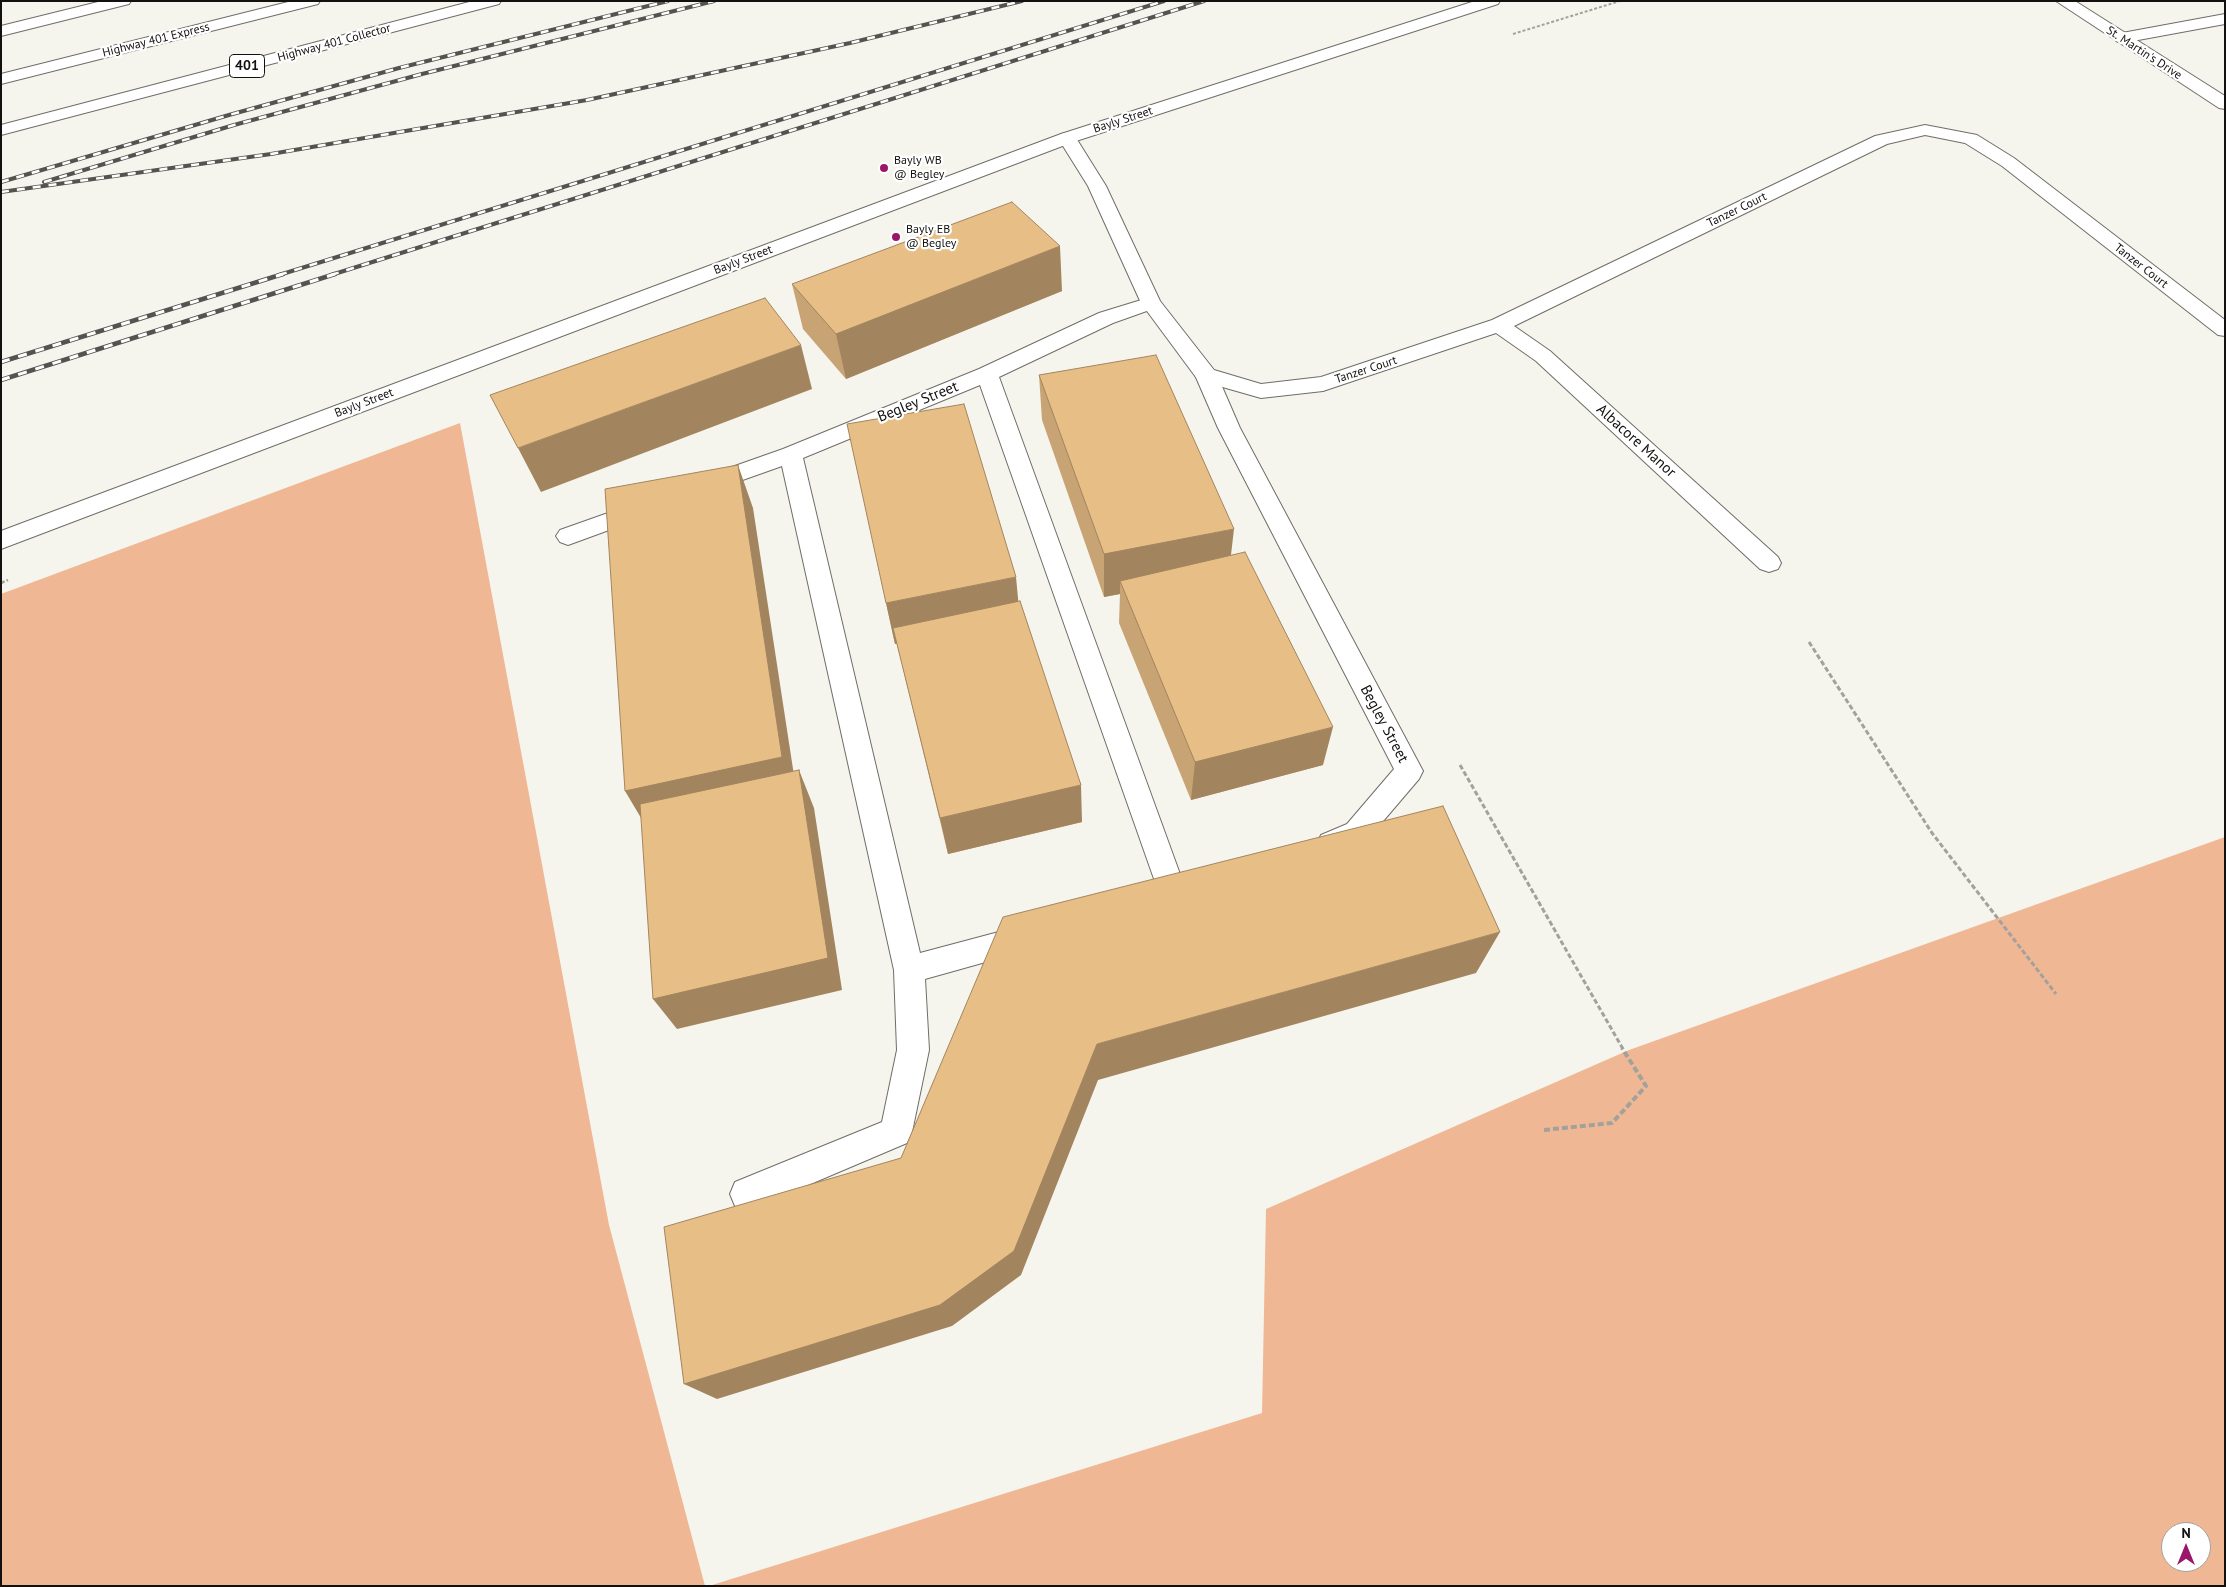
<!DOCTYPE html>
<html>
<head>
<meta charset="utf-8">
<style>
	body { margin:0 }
	#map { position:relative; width:2226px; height:1587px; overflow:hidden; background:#f6f5ed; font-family:"PT Sans",sans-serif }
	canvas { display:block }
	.frame { position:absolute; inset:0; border:2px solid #12110f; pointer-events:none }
	.north { position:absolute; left:2161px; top:1522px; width:50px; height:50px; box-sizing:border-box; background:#fff; border:1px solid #a0a09f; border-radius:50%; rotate:0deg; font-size:14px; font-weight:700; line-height:20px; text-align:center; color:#12110f }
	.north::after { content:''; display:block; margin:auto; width:18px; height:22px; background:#9b1668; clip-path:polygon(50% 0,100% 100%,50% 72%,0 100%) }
</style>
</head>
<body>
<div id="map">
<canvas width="2226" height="1587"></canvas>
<div class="frame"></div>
<div class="north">N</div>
</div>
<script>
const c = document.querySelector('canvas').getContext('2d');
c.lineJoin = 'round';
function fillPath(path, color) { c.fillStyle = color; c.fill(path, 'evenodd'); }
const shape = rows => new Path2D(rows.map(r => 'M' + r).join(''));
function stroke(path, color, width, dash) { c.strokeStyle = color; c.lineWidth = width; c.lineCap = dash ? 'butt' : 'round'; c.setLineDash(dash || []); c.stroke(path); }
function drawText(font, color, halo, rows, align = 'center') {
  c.font = font + ' "PT Sans",sans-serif'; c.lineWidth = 4.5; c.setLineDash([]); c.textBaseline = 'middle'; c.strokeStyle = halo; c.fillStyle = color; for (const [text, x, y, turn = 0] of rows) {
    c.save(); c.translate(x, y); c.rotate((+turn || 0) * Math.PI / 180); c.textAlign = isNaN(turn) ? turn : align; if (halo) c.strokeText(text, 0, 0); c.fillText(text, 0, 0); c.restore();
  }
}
const green = shape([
	[460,423,609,1225,705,1586,1,1586,1,594],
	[2225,837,2225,1586,709,1586,1262,1413,1266,1209,1629,1050],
	[2171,1532,2201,1532,2201,1562,2171,1562]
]);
const pathFar3 = shape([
	[1513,34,1620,1]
]);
const pathFar2 = shape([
	[1,583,8,580]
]);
const pathFar1 = shape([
	[1809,642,1932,833,2056,994],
	[1460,765,1623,1049]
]);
const path = shape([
	[1544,1130,1612,1123,1646,1086,1622,1048]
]);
const service = shape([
	[2225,14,2225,24,2122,43,2116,41,2114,38,2116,35,2122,33,2225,14],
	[1151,297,1158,299,1161,303,1158,307,1113,323,999,377,1188,896,1184,905,1174,909,1164,905,1160,896,980,385,803,458,920,953,1025,925,1035,929,1040,938,1035,947,1025,951,925,979,929,1050,912,1132,907,1143,747,1211,735,1206,730,1194,735,1182,882,1122,897,1050,894,970,782,466,706,493,698,491,695,485,698,479,783,449,979,369,1099,313,1151,297],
	[1206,368,1214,370,1217,375,1240,428,1423,771,1419,779,1367,840,1331,856,1321,853,1317,844,1321,835,1347,824,1394,769,1218,428,1195,375,1198,370,1206,368],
	[642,501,650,503,654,509,650,515,568,545,560,542,556,536,560,530,642,501]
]);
const minor = shape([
	[2056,1,2075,1,2225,96,2225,109,2219,108,2056,1],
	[1925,125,1977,135,2014,158,2225,320,2225,336,2218,335,2002,166,1965,143,1925,135,1887,144,1514,326,1550,351,1778,557,1781,563,1778,569,1769,572,1760,569,1536,361,1496,333,1323,391,1261,398,1198,380,1141,303,1088,186,1058,138,1061,134,1067,133,1073,134,1076,138,1106,186,1160,301,1214,370,1261,384,1321,377,1492,320,1875,136,1925,125]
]);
const secondary = shape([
	[1475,1,1500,1,1498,4,1073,142,1,549,1,531,1061,134,1475,1]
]);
const motorway = shape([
	[102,1,131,1,129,4,1,36,1,26,102,1],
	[292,1,320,1,318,4,1,84,1,74,292,1],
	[473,1,501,1,499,4,1,135,1,125,473,1]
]);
const railFar1 = shape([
	[1,182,229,115,399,68,668,1],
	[44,182,234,125,422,74,714,1],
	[1,192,271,154,587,100,850,43,1022,1],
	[279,275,1164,1],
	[331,275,1204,1]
]);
const rail = shape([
	[1,362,283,274],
	[1,380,335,274]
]);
const wall = shape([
	[792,284,1062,291,846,379,803,329],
	[1039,375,1231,556,1323,765,1191,800,1119,623,1120,594,1104,597,1042,420],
	[1019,602,1082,822,948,854,897,644,895,644,886,603]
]);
const shadedWall = shape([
	[1060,246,1062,291,846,379,836,334],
	[801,345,812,389,541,492,518,448],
	[738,465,753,508,797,795,647,828,625,791],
	[1234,529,1229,572,1120,581,1120,594,1104,597,1104,554],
	[1016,577,1020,619,895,644,886,603],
	[1333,727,1323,765,1191,800,1195,762],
	[799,770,814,808,842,990,677,1029,653,999],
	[1081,785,1082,822,948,854,940,818],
	[1500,932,1476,973,1098,1080,1021,1275,952,1326,717,1399,684,1384,1097,1044]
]);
const building = shape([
	[1012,202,1060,246,836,334,792,284,1012,202],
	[765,298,801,345,518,448,490,395,765,298],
	[1156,355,1234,529,1104,554,1039,375,1156,355],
	[964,404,1016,577,886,603,847,424,964,404],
	[738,465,782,757,625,791,605,489,738,465],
	[1245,552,1333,727,1195,762,1120,581,1245,552],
	[1020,601,1081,785,940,818,893,628,1020,601],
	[799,770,828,958,653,999,640,804,799,770],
	[1443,806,1500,932,1097,1044,1014,1251,940,1305,684,1384,664,1227,901,1158,1003,917,1443,806]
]);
const markers = [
	[884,168,5,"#9b1668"],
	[896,237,5,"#9b1668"]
];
const farStreetnames = [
	["Highway 401 Express",156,40,-14],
	["Highway 401 Collector",334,43,-15],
	["St. Martin's Drive",2144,53,33],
	["Bayly Street",1123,120,-18],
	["Tanzer Court",1737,210,-26],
	["Bayly Street",743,260,-21],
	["Tanzer Court",2141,266,38],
	["Tanzer Court",1366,370,-18],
	["Bayly Street",364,403,-21]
];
const farPoinames = [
	["Bayly WB",894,161],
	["@ Begley",894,175],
	["Bayly EB",906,230],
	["@ Begley",906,244]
];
const shields = [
	[247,66,35]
];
const shieldNames = [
	["401",247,66]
];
const streetNames = [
	["Begley Street",918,402,-22],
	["Albacore Manor",1636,441,42],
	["Begley Street",1384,724,62]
];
fillPath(green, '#f0b794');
stroke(service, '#6f6d67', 2);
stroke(minor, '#6f6d67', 2);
stroke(secondary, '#6f6d67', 2);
stroke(motorway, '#6f6d67', 2);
stroke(pathFar3, '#a2a19c', 2, [3, 2]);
stroke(pathFar2, '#a2a19c', 2.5, [4, 2]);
stroke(pathFar1, '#a2a19c', 3, [5, 2.5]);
stroke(path, '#a2a19c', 4, [6, 3]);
fillPath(service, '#fff');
fillPath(minor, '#fff');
fillPath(secondary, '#fff');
fillPath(motorway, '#fff');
stroke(railFar1, '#54534f', 4);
stroke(rail, '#54534f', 4.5);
stroke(railFar1, '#fff', 2.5, [8]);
stroke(rail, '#fff', 3, [9]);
fillPath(wall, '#c8a374');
fillPath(shadedWall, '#a2855e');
fillPath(building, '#e8be87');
stroke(building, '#a2855e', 1);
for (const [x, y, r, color] of markers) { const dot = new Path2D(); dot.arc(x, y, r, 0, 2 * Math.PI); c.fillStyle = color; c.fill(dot); stroke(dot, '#fff', 2); }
drawText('12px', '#12110f', '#fff', farStreetnames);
drawText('12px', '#12110f', '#fff', farPoinames, 'left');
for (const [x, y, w] of shields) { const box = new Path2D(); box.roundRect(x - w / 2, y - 11.5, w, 23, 4); c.fillStyle = '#fff'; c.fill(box); stroke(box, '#12110f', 1); }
drawText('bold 14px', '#12110f', null, shieldNames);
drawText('15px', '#12110f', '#fff', streetNames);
</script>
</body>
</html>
